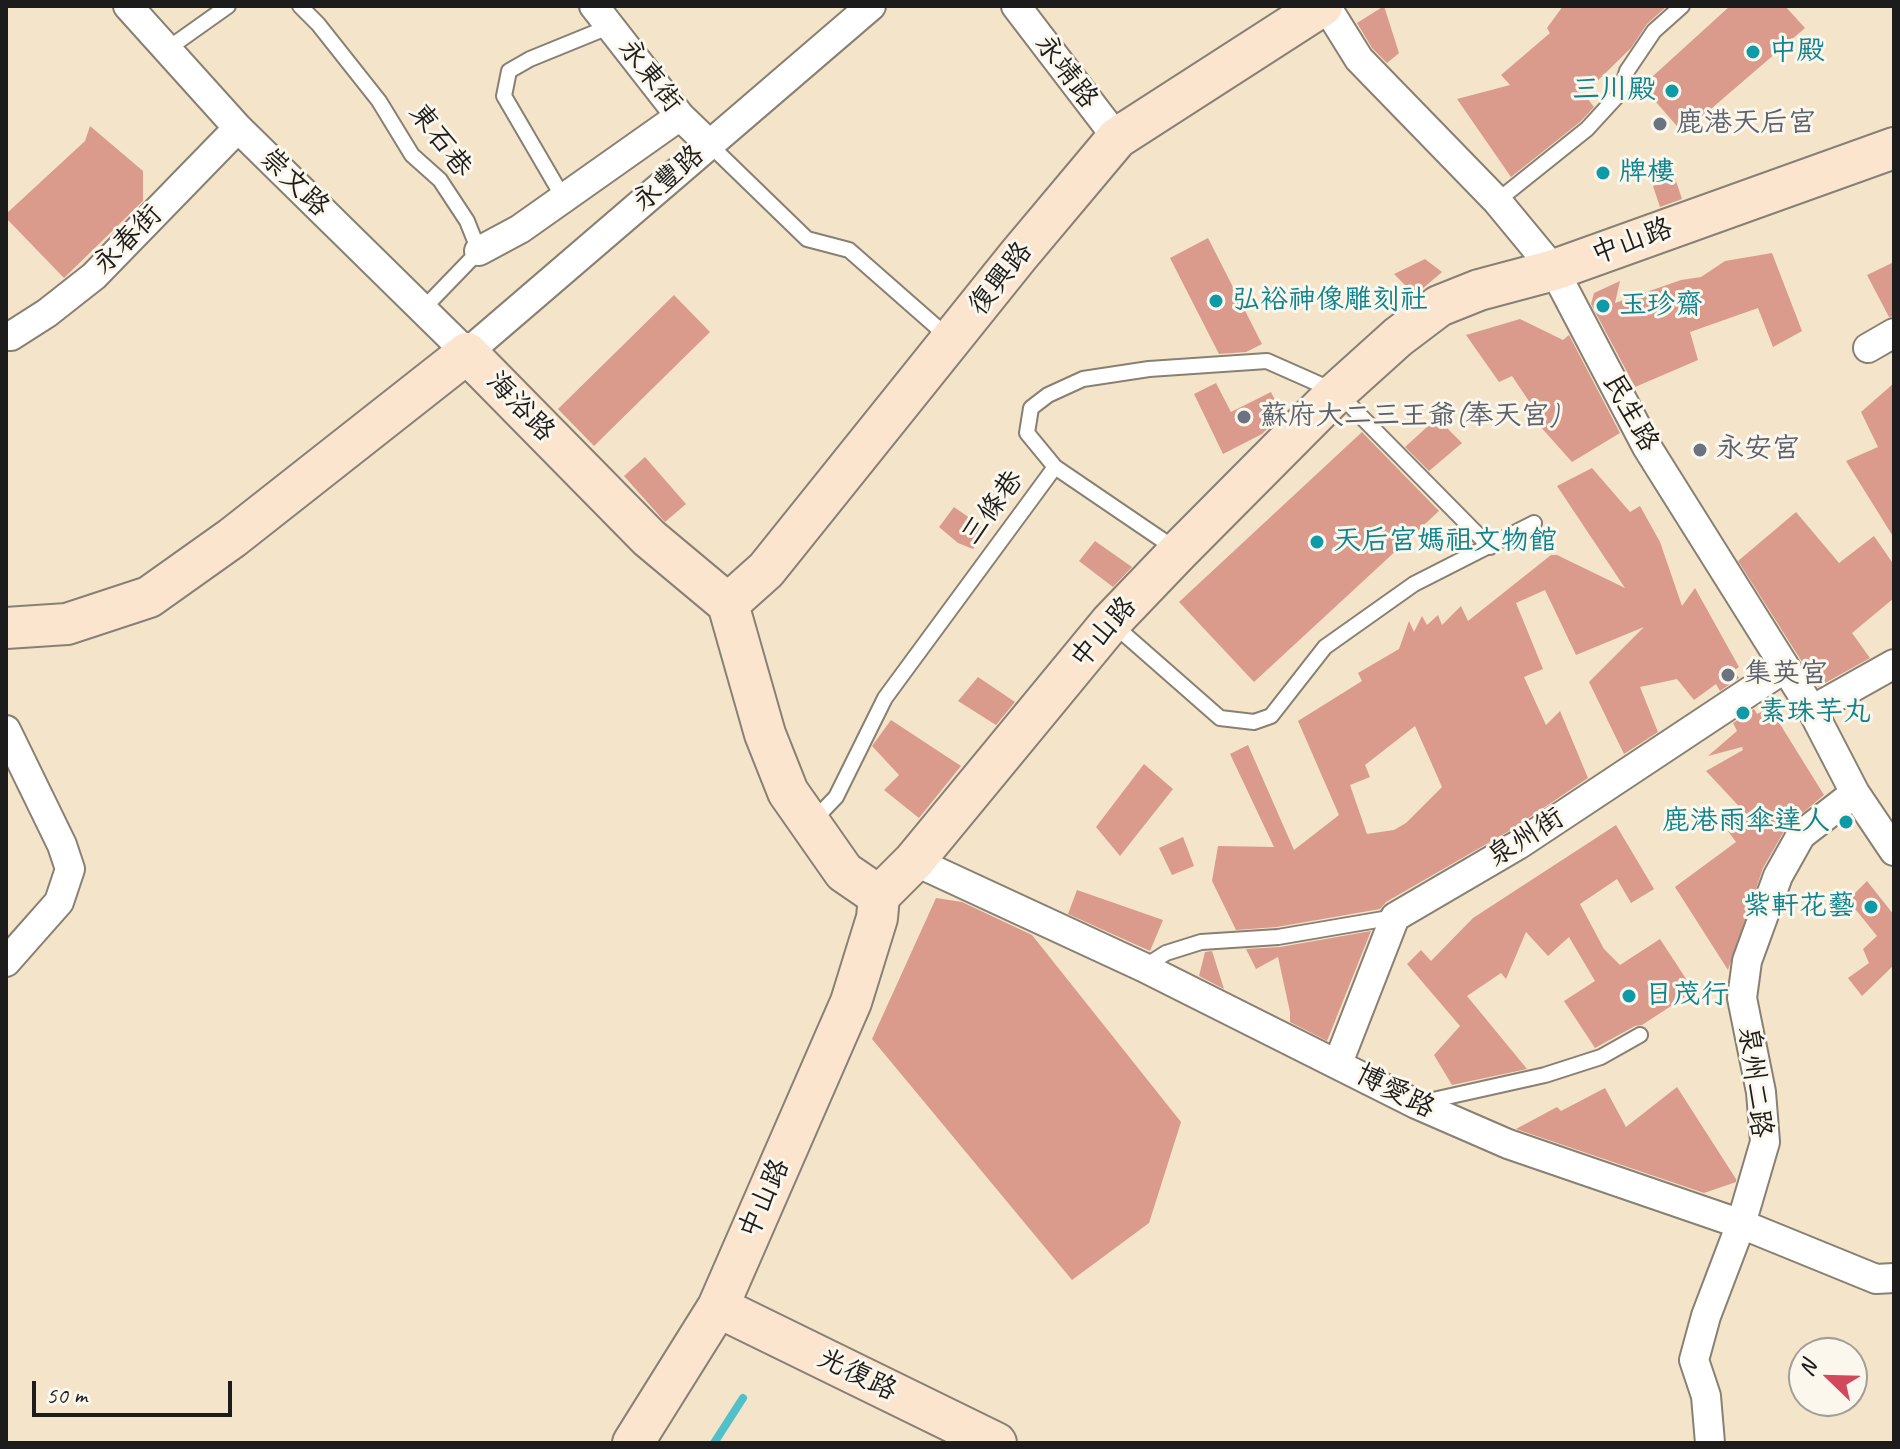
<!DOCTYPE html>
<html>
<head>
<meta charset="utf-8">
<style>
	body { margin:0 }
	#map { position:relative; width:1900px; height:1449px; overflow:hidden; background:#f4e4ca; font-family:Caveat,sans-serif }
	canvas { display:block }
	.frame { position:absolute; inset:0; border:8px solid #1c1c1c; pointer-events:none }
	.north { position:absolute; left:1788px; top:1337px; width:80px; height:80px; box-sizing:border-box; background:#fbf7ec; border:2px solid #a29f99; border-radius:50%; rotate:293deg; font-size:22px; font-weight:700; line-height:32px; text-align:center; color:#1c1c1c }
	.north::after { content:''; display:block; margin:auto; width:28px; height:36px; background:#d1495b; clip-path:polygon(50% 0,100% 100%,50% 72%,0 100%) }
	.scale { position:absolute; left:32px; top:1381px; width:200px; height:36px; box-sizing:border-box; border:4px solid #1c1c1c; border-top:0; padding-left:10px; font-size:24px; line-height:28px; white-space:nowrap; color:#1c1c1c; -webkit-text-stroke:6px #fbf7ec; paint-order:stroke }
</style>
</head>
<body>
<div id="map">
<canvas width="1900" height="1449"></canvas>
<div class="frame"></div>
<div class="north">N</div>
<div class="scale">50 m</div>
</div>
<script>
const c = document.querySelector('canvas').getContext('2d');
c.lineJoin = 'round';
const shape = rows => new Path2D(rows.map(r => 'M' + r).join(''));
function stroke(path, color, width, dash) { c.strokeStyle = color; c.lineWidth = width; c.lineCap = dash ? 'butt' : 'round'; c.setLineDash(dash || []); c.stroke(path); }
function fillPath(path, color) { c.fillStyle = color; c.fill(path, 'evenodd'); }
function drawText(font, color, halo, rows, align = 'center') {
  c.font = font + ' Caveat,"LXGW WenKai TC",sans-serif'; c.lineWidth = 6; c.setLineDash([]); c.textBaseline = 'middle'; c.strokeStyle = halo; c.fillStyle = color; for (const [text, x, y, turn = 0] of rows) {
    c.save(); c.translate(x, y); c.rotate((+turn || 0) * Math.PI / 180); c.textAlign = isNaN(turn) ? turn : align; if (halo) c.strokeText(text, 0, 0); c.fillText(text, 0, 0); c.restore();
  }
}
const stream = shape([
	[714,1443,743,1398]
]);
const building = shape([
	[1384,6,1399,53,1387,63,1372,48,1357,23],
	[1563,6,1667,6,1647,24,1631,48,1584,94,1594,107,1580,122,1511,177,1457,99,1510,85,1501,75,1550,33,1547,28],
	[1730,6,1785,6,1805,28,1683,133,1642,86],
	[90,126,143,171,143,201,64,278,6,218,6,214,85,141],
	[1675,178,1682,199,1660,207,1653,186],
	[1208,238,1262,344,1246,352,1219,354,1170,258],
	[1772,253,1802,331,1773,347,1758,308,1690,332,1698,360,1635,387,1591,304,1594,293,1620,281,1615,303,1681,280,1701,277,1725,261],
	[1425,259,1442,272,1415,295,1394,274],
	[1894,262,1894,316,1889,317,1867,275],
	[674,295,710,332,594,446,558,409],
	[1520,319,1563,340,1569,335,1620,433,1572,462,1539,425,1543,422,1512,376,1499,382,1466,335],
	[1216,383,1231,412,1271,392,1282,414,1262,434,1223,454,1194,394],
	[1894,383,1894,538,1846,461,1878,447,1861,412],
	[1437,418,1462,443,1429,471,1405,447],
	[1362,432,1439,511,1254,682,1179,602],
	[645,457,686,504,665,522,624,476],
	[1592,468,1630,512,1640,506,1660,542,1682,606,1695,588,1739,667,1735,670,1739,678,1720,691,1716,684,1694,700,1677,679,1640,687,1658,732,1624,754,1589,682,1644,627,1576,655,1545,590,1516,603,1543,669,1524,677,1546,725,1560,711,1588,778,1509,831,1386,902,1380,909,1277,927,1236,930,1212,881,1218,846,1274,847,1230,754,1248,745,1294,850,1339,815,1298,721,1362,681,1358,673,1399,649,1409,621,1414,632,1422,616,1427,625,1438,615,1442,625,1461,606,1468,621,1551,555,1557,555,1625,588,1557,486],
	[1415,726,1442,787,1406,823,1394,830,1367,834,1350,785,1370,777,1365,765],
	[954,507,987,530,973,549,958,543,939,527],
	[1796,512,1839,563,1874,536,1894,565,1894,598,1852,633,1870,658,1818,687,1738,561],
	[1095,541,1132,567,1113,587,1079,561],
	[978,677,1015,702,996,725,958,701],
	[1770,708,1824,795,1787,826,1763,868,1728,970,1675,887,1736,842,1728,831,1749,817,1706,771,1743,750,1742,747,1708,756,1737,731,1733,723,1754,709,1757,714],
	[891,720,961,766,919,818,884,790,899,775,872,746],
	[1144,764,1173,789,1120,856,1096,827],
	[1616,825,1654,889,1631,903,1617,879,1580,904,1604,949,1620,965,1660,939,1694,991,1642,1025,1635,1026,1595,1048,1564,1001,1595,981,1569,937,1548,956,1526,932,1506,979,1501,973,1467,996,1527,1069,1452,1085,1434,1055,1460,1026,1407,964,1421,950,1431,961,1473,918],
	[1183,837,1194,866,1172,875,1159,848],
	[1867,881,1894,915,1894,965,1862,996,1848,978,1869,963,1863,949,1877,936,1848,900],
	[1077,890,1163,920,1150,951,1068,914],
	[936,898,962,902,1032,935,1181,1122,1149,1223,1072,1280,872,1039],
	[1371,931,1327,1041,1290,1022,1290,1012,1278,957,1256,969,1246,949,1280,947],
	[1212,951,1224,989,1199,976,1205,952],
	[1677,1087,1736,1179,1736,1182,1704,1193,1516,1129,1557,1107,1561,1111,1605,1088,1626,1127]
]);
const lane = shape([
	[300,6,318,24,379,101,412,155,440,180,467,221,479,251,423,309],
	[166,50,228,6],
	[709,144,807,239,849,250,948,337],
	[564,199,504,96,509,71,530,59,611,26],
	[1497,201,1587,129,1620,93,1627,71,1654,31,1682,6],
	[1055,467,1177,550],
	[1114,625,1220,718,1254,722,1271,716,1325,647,1414,584,1534,523],
	[813,821,836,797,885,698,1055,467,1027,433,1031,408,1048,395,1083,379,1149,369,1267,361,1337,392,1490,547],
	[1144,967,1166,953,1201,942,1278,937,1395,917],
	[1424,1102,1545,1075,1601,1057,1640,1035]
]);
const street = shape([
	[128,6,238,128,467,353,871,6],
	[594,6,680,116,709,144],
	[1016,6,1117,138],
	[1326,6,1359,59,1497,201,1554,270,1647,447,1812,710,1855,793,1894,851],
	[479,251,520,229,680,116],
	[6,336,11,336,47,313,94,276,238,128],
	[1868,348,1894,333],
	[1812,710,1894,664],
	[6,730,62,845,70,869,59,902,6,962],
	[914,861,1143,967,1416,1104,1508,1144,1741,1224,1876,1279,1894,1278],
	[1338,1063,1395,917,1518,845,1785,668],
	[1710,1443,1706,1396,1694,1360,1706,1316,1741,1224,1765,1142,1761,1092,1742,998,1747,961,1778,876,1801,835,1855,793]
]);
const secondary = shape([
	[728,604,766,570,1018,256,1117,138,1322,6],
	[6,628,67,624,149,597,232,538,467,353,649,538,728,604,765,734,788,792,844,872,879,896],
	[718,1307,996,1443],
	[633,1443,718,1307,851,1002,877,918,879,896,914,861,1111,622,1179,551,1337,392,1398,337,1439,306,1479,290,1554,270,1894,148]
]);
const markers = [
	[1753,52,8,"#0f9aa8"],
	[1672,91,8,"#0f9aa8"],
	[1660,124,8,"#6b7280"],
	[1603,173,8,"#0f9aa8"],
	[1216,301,8,"#0f9aa8"],
	[1603,306,8,"#0f9aa8"],
	[1244,417,8,"#6b7280"],
	[1700,450,8,"#6b7280"],
	[1317,542,8,"#0f9aa8"],
	[1728,675,8,"#6b7280"],
	[1743,713,8,"#0f9aa8"],
	[1846,822,8,"#0f9aa8"],
	[1871,907,8,"#0f9aa8"],
	[1629,996,8,"#0f9aa8"]
];
const cultureNames = [
	["中殿",1769,52],
	["三川殿",1656,91,"right"],
	["牌樓",1619,173],
	["弘裕神像雕刻社",1232,301],
	["玉珍齋",1619,306],
	["天后宮媽祖文物館",1333,542],
	["素珠芋丸",1759,713],
	["鹿港雨傘達人",1830,822,"right"],
	["紫軒花藝",1855,907,"right"],
	["日茂行",1645,996]
];
const streetNames = [
	["永靖路",1066,72,53],
	["永東街",650,76,52],
	["東石巷",440,141,53],
	["永豐路",669,179,-41],
	["崇文路",294,183,44],
	["永春街",128,240,-45],
	["中山路",1632,242,-20],
	["復興路",1001,279,-52],
	["海浴路",520,407,46],
	["民生路",1630,413,61],
	["三條巷",993,508,-54],
	["中山路",1104,633,-49],
	["泉州街",1526,838,-32],
	["泉州二路",1754,1082,83],
	["博愛路",1395,1092,27],
	["中山路",765,1199,-66],
	["光復路",857,1375,26]
];
const worshipNames = [
	["鹿港天后宮",1676,124],
	["蘇府大二三王爺(奉天宮)",1260,417],
	["永安宮",1716,450],
	["集英宮",1744,675]
];
stroke(stream, '#52c0c9', 8);
fillPath(building, '#da9b8c');
stroke(lane, '#888073', 18);
stroke(street, '#888073', 32);
stroke(secondary, '#888073', 44);
stroke(lane, '#fff', 14);
stroke(street, '#fff', 28);
stroke(secondary, '#fbe5cf', 40);
for (const [x, y, r, color] of markers) { const dot = new Path2D(); dot.arc(x, y, r, 0, 2 * Math.PI); c.fillStyle = color; c.fill(dot); stroke(dot, '#fbf7ec', 3); }
drawText('28px', '#0d838f', '#fbf7ec', cultureNames, 'left');
drawText('28px', '#1c1c1c', '#fbf7ec', streetNames);
drawText('28px', '#5b616d', '#fbf7ec', worshipNames, 'left');
</script>
</body>
</html>
